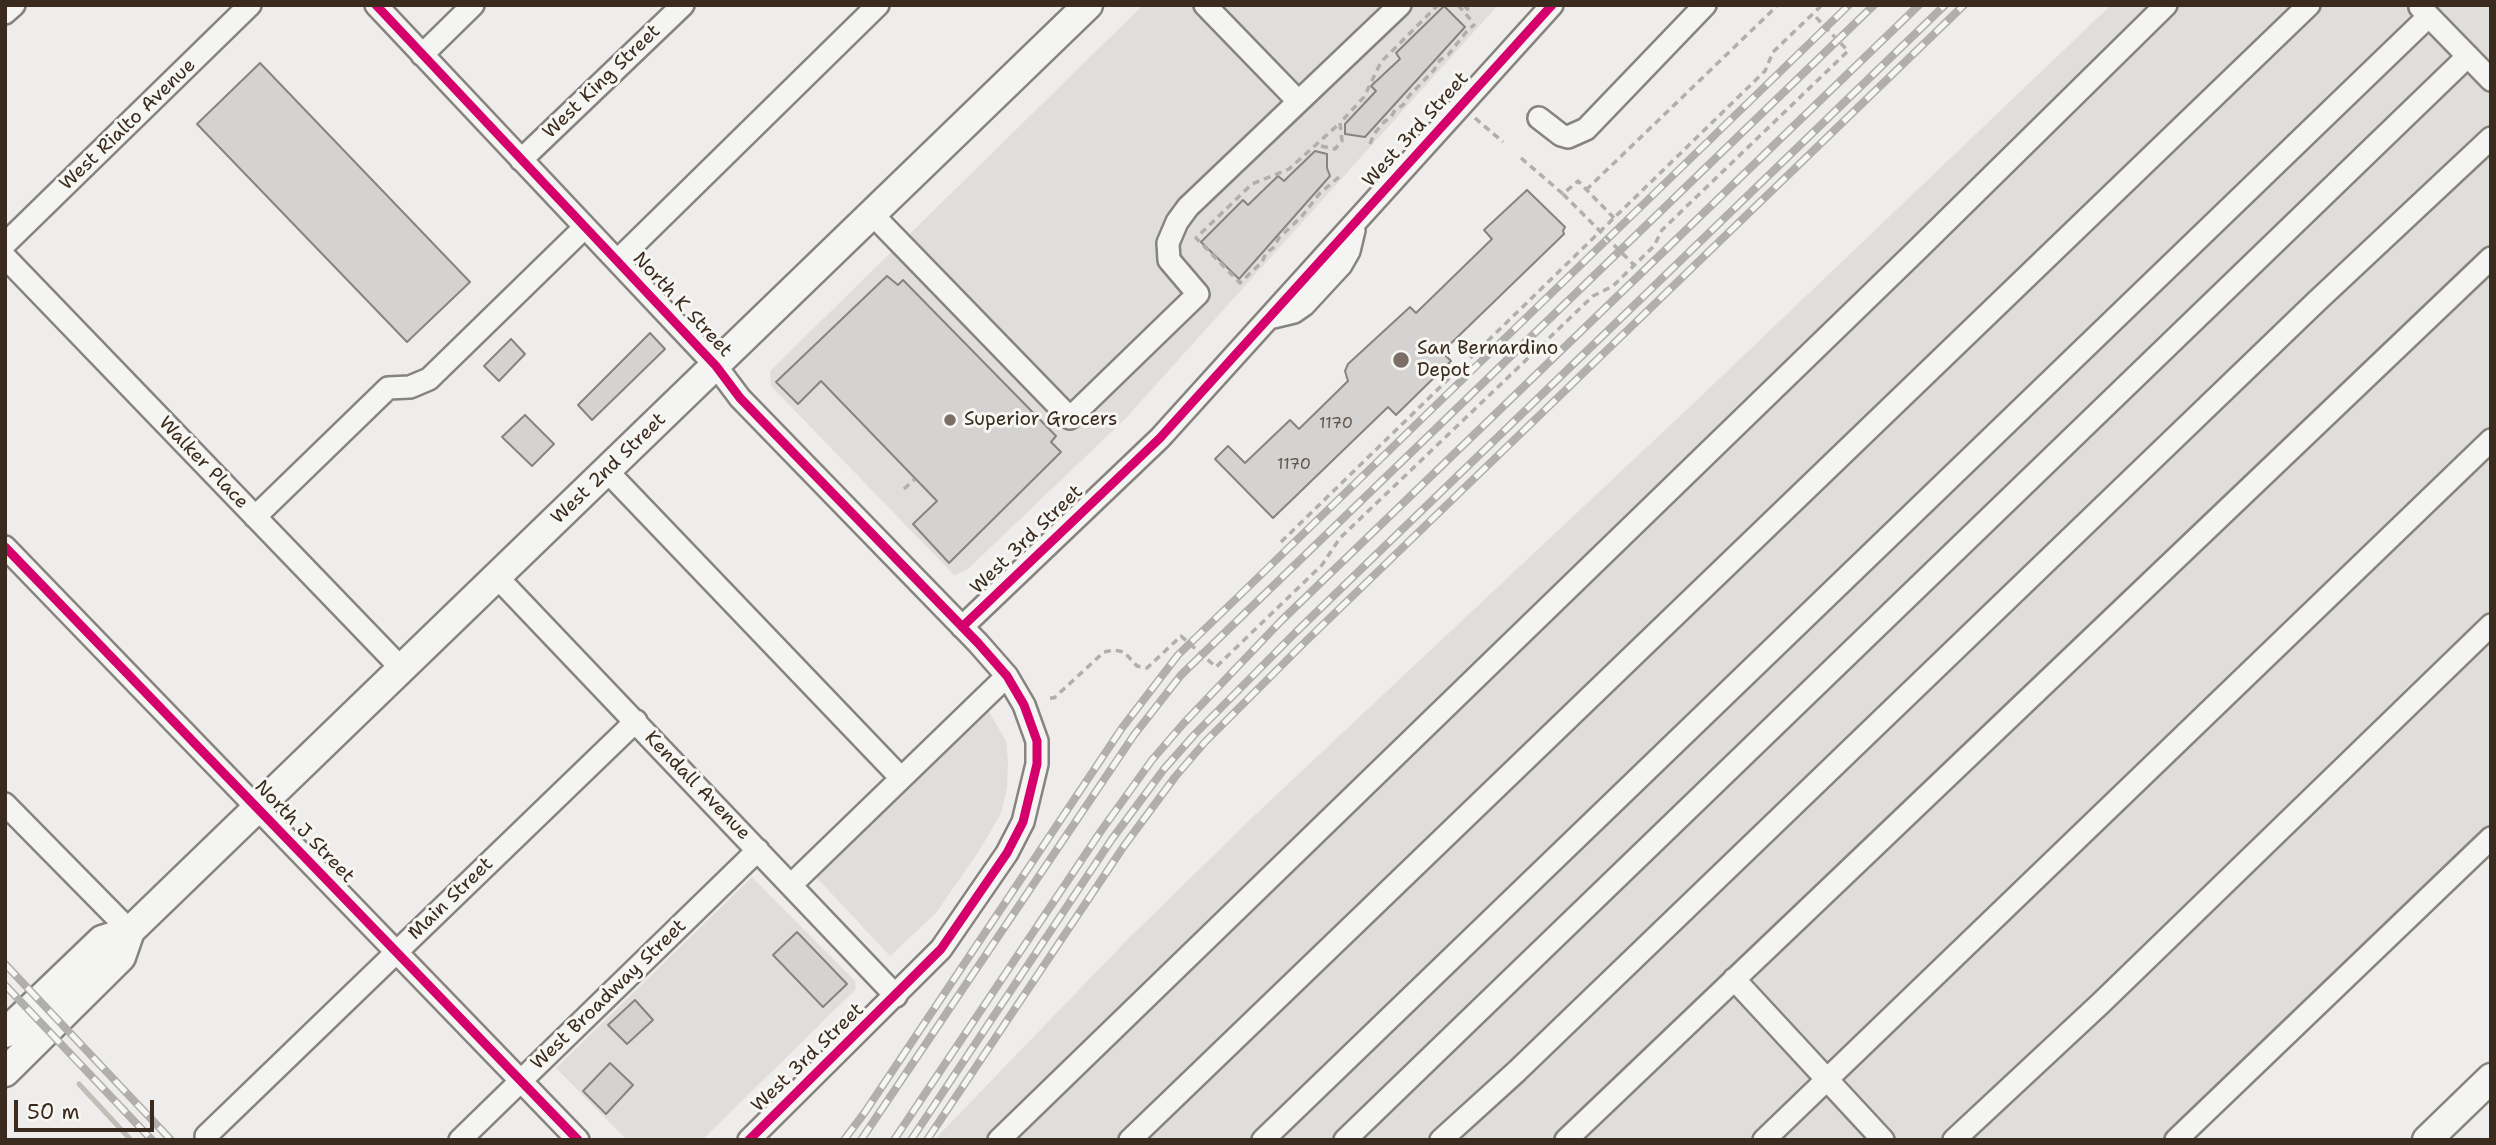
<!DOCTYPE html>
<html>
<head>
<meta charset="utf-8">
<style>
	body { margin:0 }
	#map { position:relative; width:2496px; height:1145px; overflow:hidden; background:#eeedeb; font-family:"Shantell Sans",sans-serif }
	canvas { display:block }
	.frame { position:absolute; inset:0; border:7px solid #3b2a1e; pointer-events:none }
	.scale { position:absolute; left:14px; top:1100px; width:140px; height:32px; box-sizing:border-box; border:4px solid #3b2a1e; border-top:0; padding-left:9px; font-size:21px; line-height:24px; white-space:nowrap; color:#3b2a1e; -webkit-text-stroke:5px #f6f6f2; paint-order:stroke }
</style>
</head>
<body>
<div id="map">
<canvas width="2496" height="1145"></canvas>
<div class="frame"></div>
<div class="scale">50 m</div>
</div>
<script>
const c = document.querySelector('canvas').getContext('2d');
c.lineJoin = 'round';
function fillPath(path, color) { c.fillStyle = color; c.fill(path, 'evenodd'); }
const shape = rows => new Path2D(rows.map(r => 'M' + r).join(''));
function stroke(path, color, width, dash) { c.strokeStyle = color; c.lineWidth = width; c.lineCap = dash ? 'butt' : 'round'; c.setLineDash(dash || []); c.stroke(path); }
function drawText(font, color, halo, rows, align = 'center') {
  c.font = font + ' "Shantell Sans",sans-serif'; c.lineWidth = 6; c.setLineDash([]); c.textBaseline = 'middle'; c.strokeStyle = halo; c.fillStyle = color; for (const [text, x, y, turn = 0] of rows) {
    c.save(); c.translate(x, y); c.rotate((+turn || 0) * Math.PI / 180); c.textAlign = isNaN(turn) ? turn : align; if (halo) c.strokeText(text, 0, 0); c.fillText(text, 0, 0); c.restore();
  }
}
const built = shape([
	[1143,5,1498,5,1125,419,967,570,954,575,771,386,770,371],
	[2111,5,2491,5,2491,856,2195,1140,934,1140,1128,939,1256,814,1697,400],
	[987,708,1006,741,1008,762,1007,788,1001,813,979,851,936,913,890,956,815,876],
	[752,877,855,981,856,989,702,1140,627,1140,556,1068]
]);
const stream = shape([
	[79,1084,131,1140]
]);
const building = shape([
	[1444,6,1465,27,1365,137,1345,134,1345,124,1376,91,1371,86,1400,59,1396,53,1444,6],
	[260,63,470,282,407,342,197,124,260,63],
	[1315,151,1327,154,1327,168,1330,176,1239,279,1201,242,1243,200,1248,205,1278,176,1284,181,1315,151],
	[1527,190,1565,227,1563,231,1564,234,1442,352,1451,361,1396,415,1388,407,1273,518,1215,459,1228,446,1245,463,1290,420,1299,429,1348,381,1345,371,1348,364,1410,307,1416,313,1492,239,1484,230,1527,190],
	[887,276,898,285,903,280,1056,436,1051,442,1061,452,949,563,913,524,937,501,821,381,798,404,776,382,887,276],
	[650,333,665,349,592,420,578,405,650,333],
	[511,339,525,354,499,381,484,366,511,339],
	[525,415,554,444,532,466,502,437,525,415],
	[797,932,847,984,823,1007,773,955,797,932],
	[635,1000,653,1020,627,1044,608,1025,635,1000],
	[610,1063,633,1085,606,1114,583,1091,610,1063]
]);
const path = shape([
	[1458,5,1471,20],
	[1464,5,1471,13],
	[1475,118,1503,142],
	[1370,144,1374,134,1384,122,1391,117,1395,110,1403,105,1409,96,1434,70,1440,60,1448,55,1467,31,1475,24],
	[1321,146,1335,149,1342,141,1340,123,1364,97,1381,62,1438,5],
	[1521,158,1563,194,1578,181,1614,218],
	[1339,177,1320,193,1302,216,1279,238,1273,248,1266,253,1262,262,1240,283,1196,238,1252,184,1289,169,1340,123],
	[1586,190,1778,5],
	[904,489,915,479],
	[1281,542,1765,71,1773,52,1822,5],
	[1050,698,1054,698,1104,652,1114,650,1124,652,1137,666,1147,668,1181,636,1216,667,1322,565,1340,538,1593,296,1613,286,1654,246,1662,230,1848,51,1813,14]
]);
const minor = shape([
	[376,5,716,366,740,398,978,643,1007,676,1024,705,1037,741,1037,764,1023,822,1007,853,941,949,749,1140],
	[1205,5,1298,101],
	[2420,7,2491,80],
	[5,13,14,5],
	[422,55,473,5],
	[1539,118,1561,135,1568,137,1586,129,1705,5],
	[521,160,683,5],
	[873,215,1070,418,1198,294,1169,260,1168,243,1177,222,1188,207,1400,5],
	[5,244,250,5],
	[5,257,401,668],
	[617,261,878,5],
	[1269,318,1294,312,1304,305,1341,265,1349,251,1354,230],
	[607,471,901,778],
	[255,517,388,388,410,387,429,379,585,227],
	[5,547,578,1140],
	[497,577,896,996],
	[962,627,1160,438,1552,5],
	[5,804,130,931],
	[791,885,1007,676],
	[1734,979,1883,1140],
	[206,1136,636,721],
	[460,1140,758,850],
	[999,1140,1918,249,2166,5],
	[1130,1140,2309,5],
	[1263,1140,2429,16],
	[1345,1140,2468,56],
	[1441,1140,1517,1071,2317,301,2491,138],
	[1566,1140,2491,258],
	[1764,1140,2491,440],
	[1954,1140,2101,1003,2491,625],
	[2176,1140,2491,838]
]);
const major = shape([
	[5,1033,102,940,130,931,1088,5],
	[5,1072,121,957,130,931],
	[2427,1140,2491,1078]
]);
const rail = shape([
	[5,964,171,1140],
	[5,985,152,1140],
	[844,1140,865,1112,1122,728,1178,655,1849,5],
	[861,1140,1134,735,1181,675,1874,5],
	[894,1140,1101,831,1152,760,1183,724,1281,621,1919,5],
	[911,1140,1112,839,1164,769,1195,734,1296,632,1945,5],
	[927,1140,1124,846,1175,777,1205,742,1305,642,1964,5]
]);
const pathBridge = shape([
	[1563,194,1634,265]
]);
const cycleway = shape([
	[376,5,716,366,740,398,978,643,1007,676,1024,705,1037,741,1037,764,1023,822,1007,853,941,949,749,1140],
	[5,547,578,1140],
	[962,627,1160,438,1552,5]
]);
const markers = [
	[1401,360,9,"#7a6e66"],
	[950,420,7,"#7a6e66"]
];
const numberNames = [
	["1170",1336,424],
	["1170",1294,465]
];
const streetNames = [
	["West King Street",602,82,-44],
	["West Rialto Avenue",128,125,-44],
	["West 3rd Street",1416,130,-48],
	["North K Street",682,305,47],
	["Walker Place",203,463,46],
	["West 2nd Street",609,469,-44],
	["West 3rd Street",1027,540,-44],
	["Kendall Avenue",697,786,46],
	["North J Street",304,832,46],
	["Main Street",451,899,-44],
	["West Broadway Street",609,995,-44],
	["West 3rd Street",808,1058,-44]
];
const poiNames = [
	["San Bernardino",1417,349],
	["Depot",1417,371],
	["Superior Grocers",964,420]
];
fillPath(built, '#e0deda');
stroke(stream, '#c2bdb7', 5);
fillPath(building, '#d4d3d1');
stroke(building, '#87837f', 2);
stroke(minor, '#87837f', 26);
stroke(major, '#87837f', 33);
stroke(path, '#b1afad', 3.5, [7, 5]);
stroke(minor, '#f4f4f2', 21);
stroke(major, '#f4f4f2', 28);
stroke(rail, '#b1afad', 8);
stroke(rail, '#f6f6f2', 5, [16]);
stroke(pathBridge, '#b1afad', 3.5, [7, 5]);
stroke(cycleway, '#d6006c', 9);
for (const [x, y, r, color] of markers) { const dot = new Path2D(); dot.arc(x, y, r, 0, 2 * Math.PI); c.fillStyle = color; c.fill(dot); stroke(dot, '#f6f6f2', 2.5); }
drawText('16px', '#61544b', null, numberNames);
drawText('19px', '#3b2a1e', '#f6f6f2', streetNames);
drawText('19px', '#3b2a1e', '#f6f6f2', poiNames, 'left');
</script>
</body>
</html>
